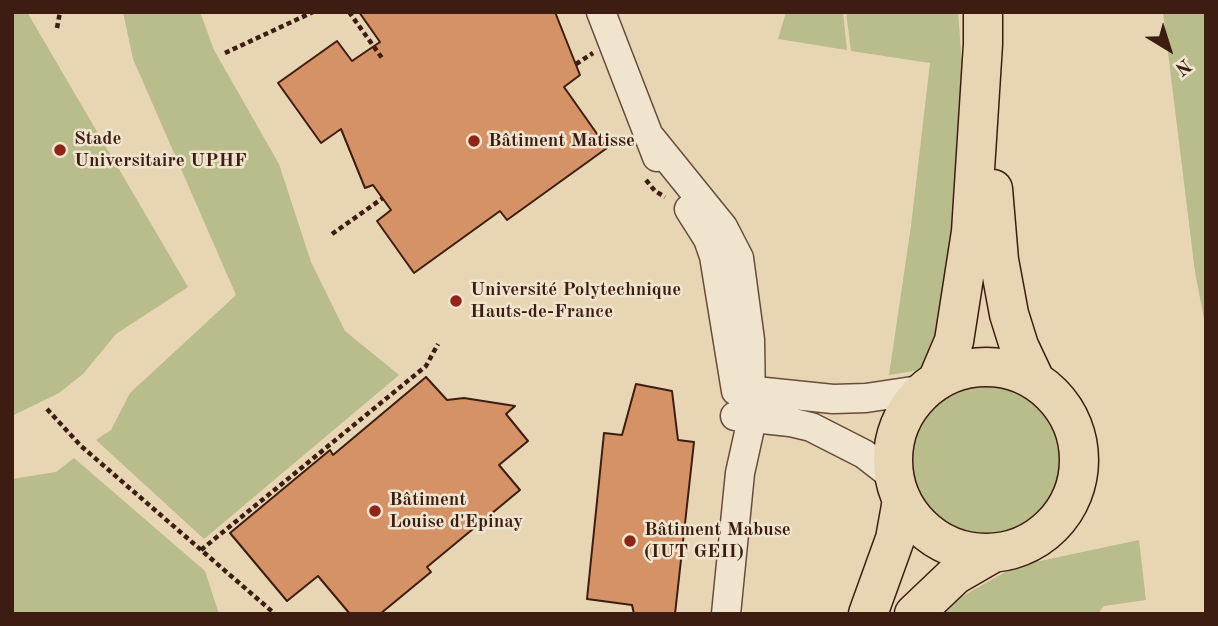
<!DOCTYPE html>
<html>
<head>
<meta charset="utf-8">
<style>
	body { margin:0 }
	#map { position:relative; width:1218px; height:626px; overflow:hidden; background:#e8d5b4; font-family:"Old Standard TT",serif }
	canvas { display:block }
	.frame { position:absolute; inset:0; border:14px solid #3d1d11; pointer-events:none }
	.north { position:absolute; left:1134px; top:14px; width:70px; height:70px; -webkit-text-stroke:5px #f0e4ce; paint-order:stroke; rotate:142deg; font-size:19px; font-weight:700; line-height:28px; text-align:center; color:#3d1d11 }
	.north::after { content:''; display:block; margin:auto; width:24px; height:32px; background:#3d1d11; clip-path:polygon(50% 0,100% 100%,50% 72%,0 100%) }
</style>
</head>
<body>
<div id="map">
<canvas width="1218" height="626"></canvas>
<div class="frame"></div>
<div class="north">N</div>
</div>
<script>
const c = document.querySelector('canvas').getContext('2d');
c.lineJoin = 'round';
function fillPath(path, color) { c.fillStyle = color; c.fill(path, 'evenodd'); }
const shape = rows => new Path2D(rows.map(r => 'M' + r).join(''));
function stroke(path, color, width, dash) { c.strokeStyle = color; c.lineWidth = width; c.lineCap = dash ? 'butt' : 'round'; c.setLineDash(dash || []); c.stroke(path); }
function drawText(font, color, halo, rows, align = 'center') {
  c.font = font + ' "Old Standard TT",serif'; c.lineWidth = 5; c.setLineDash([]); c.textBaseline = 'middle'; c.strokeStyle = halo; c.fillStyle = color; for (const [text, x, y, turn = 0] of rows) {
    c.save(); c.translate(x, y); c.rotate((+turn || 0) * Math.PI / 180); c.textAlign = isNaN(turn) ? turn : align; if (halo) c.strokeText(text, 0, 0); c.fillText(text, 0, 0); c.restore();
  }
}
const green = shape([
	[12,12,27,12,188,287,116,334,83,374,59,393,12,416],
	[123,12,200,12,214,50,279,164,311,262,345,331,399,375,204,539,96,440,111,430,130,393,236,295,133,59],
	[786,12,843,12,847,50,778,39],
	[846,12,958,12,964,89,961,207,942,333,920,370,889,375,911,226,930,63,851,51],
	[1163,12,1206,12,1206,329,1195,272],
	'911 460a75 75 0 1 1 150 0a75 75 0 1 1-150 0Z',
	[74,458,205,571,219,614,12,614,12,479,56,472],
	[1139,540,1146,600,1104,606,1098,614,944,614,961,597,1016,566]
]);
const building = shape([
	[359,12,555,12,580,75,564,87,607,148,507,220,500,211,414,273,377,221,391,210,373,185,365,188,341,129,321,143,278,83,337,41,352,61,380,42,359,12],
	[426,377,447,400,464,398,515,406,506,414,528,441,499,465,520,490,427,567,431,572,380,614,350,614,318,576,287,601,230,533,330,450,333,455,426,377],
	[636,384,672,391,678,440,694,442,675,614,634,614,632,605,587,599,604,433,622,435,636,384]
]);
const path = shape([
	[349,12,382,58],
	[57,28,60,12],
	[225,53,313,12],
	[576,64,593,53],
	[646,180,655,191,665,197],
	[332,234,383,198],
	[47,409,81,446,275,614],
	[201,550,426,366,438,344]
]);
const minor = shape([
	[601,12,657,157],
	[651,138,723,227,739,258,750,340,751,403,750,428,740,473,726,614],
	[689,209,708,239,714,256,736,391],
	[736,389,833,399,866,398,926,389],
	[735,416,790,422,811,427,864,454,895,478]
]);
const primary = shape([
	[993,189,999,260,1009,314,1019,346,1035,380],
	'893 460a93 93 0 1 1 186 0a93 93 0 1 1-186 0Z',
	[937,381,954,341,971,232,983,44,983,12],
	[868,614,895,539,902,500],
	[914,614,955,575,993,553]
]);
const markers = [
	[474,141,7,"#8f2418"],
	[60,150,7,"#8f2418"],
	[456,301,7,"#8f2418"],
	[375,511,7,"#8f2418"],
	[630,541,7,"#8f2418"]
];
const poiNames = [
	["Stade",74,139],
	["Universitaire UPHF",74,161],
	["Bâtiment Matisse",488,141],
	["Université Polytechnique",470,290],
	["Hauts-de-France",470,312],
	["Bâtiment",389,500],
	["Louise d'Epinay",389,522],
	["Bâtiment Mabuse",644,530],
	["(IUT GEII)",644,552]
];
fillPath(green, '#b9bc8b');
fillPath(building, '#d59266');
stroke(building, '#3d1d11', 2);
stroke(minor, '#684b3a', 31);
stroke(primary, '#3d1d11', 41);
stroke(path, '#3d1d11', 4.5, [5, 3.5]);
stroke(minor, '#f0e4ce', 28);
stroke(primary, '#e8d5b4', 38);
for (const [x, y, r, color] of markers) { const dot = new Path2D(); dot.arc(x, y, r, 0, 2 * Math.PI); c.fillStyle = color; c.fill(dot); stroke(dot, '#f0e4ce', 2.5); }
drawText('bold 19px', '#3d1d11', '#f0e4ce', poiNames, 'left');
</script>
</body>
</html>
